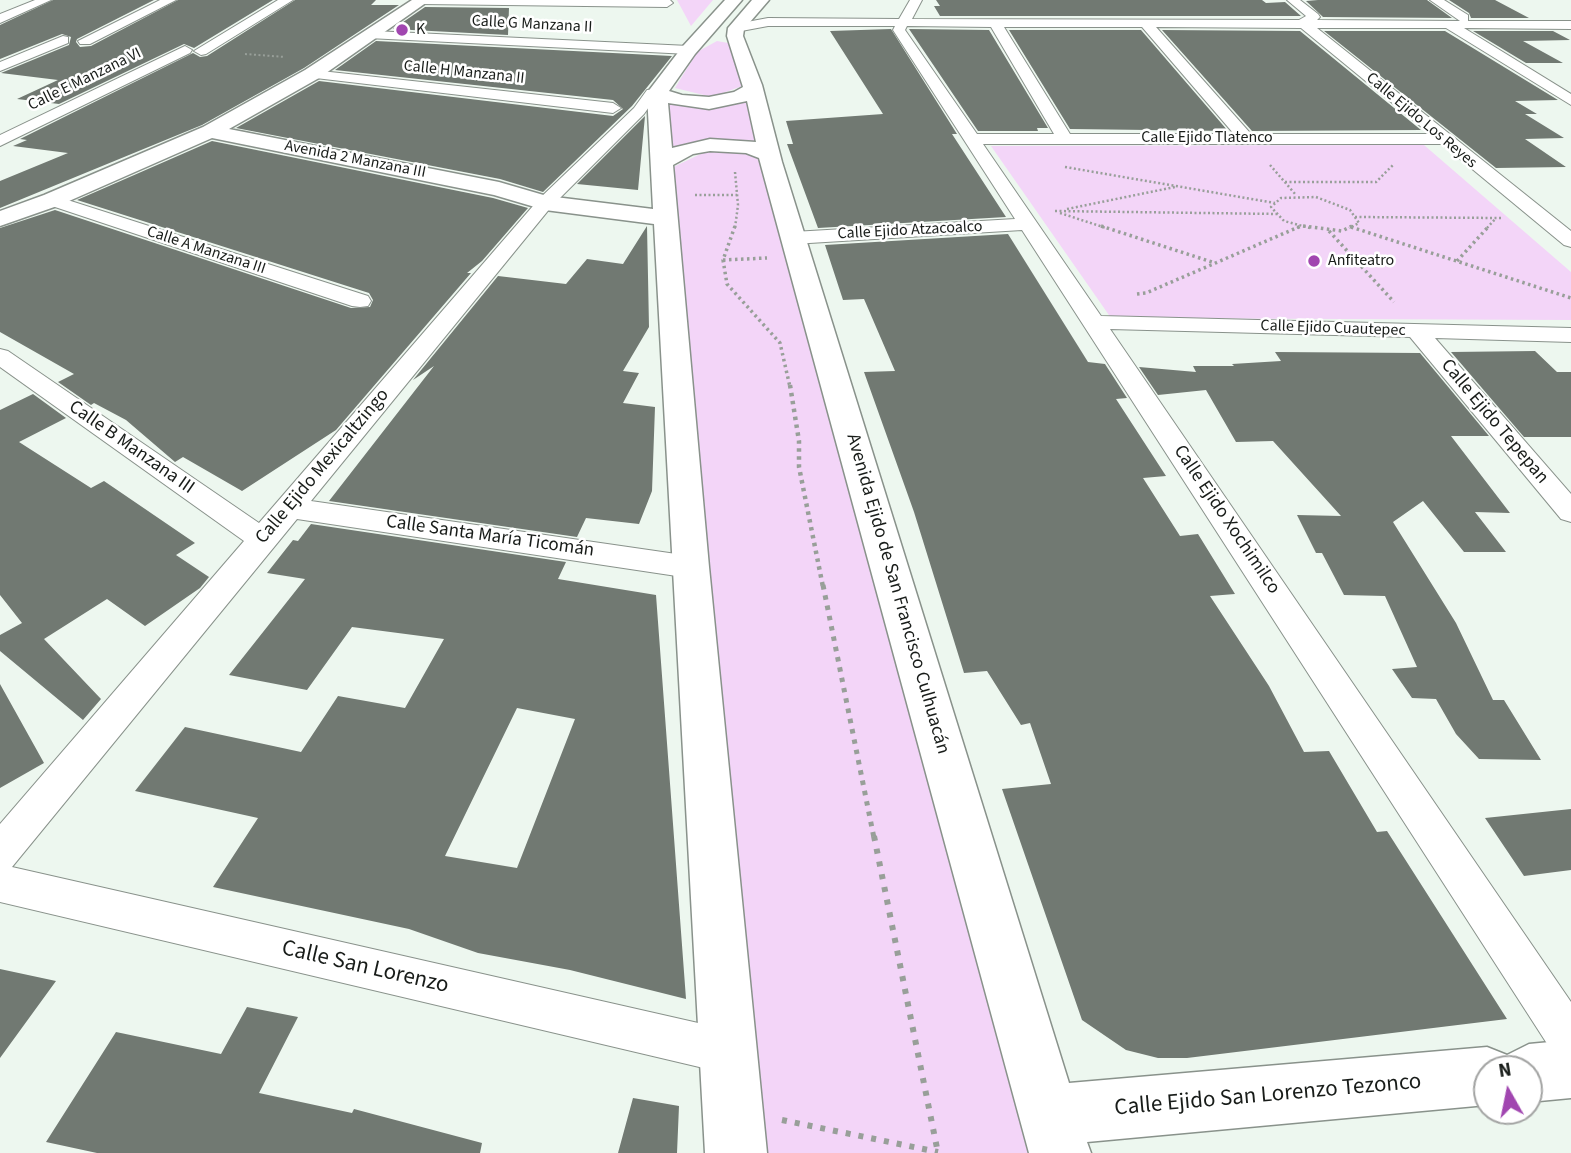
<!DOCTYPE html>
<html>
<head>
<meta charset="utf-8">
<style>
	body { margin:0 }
	#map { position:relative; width:1571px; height:1153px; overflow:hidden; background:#edf7ef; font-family:"Source Sans 3",sans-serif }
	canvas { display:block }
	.north { position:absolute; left:1473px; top:1055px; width:70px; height:70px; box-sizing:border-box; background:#fff; border:2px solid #a3a4a3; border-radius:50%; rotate:351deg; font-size:19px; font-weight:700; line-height:28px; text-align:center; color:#181c19 }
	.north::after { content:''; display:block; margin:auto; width:24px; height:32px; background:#a146b0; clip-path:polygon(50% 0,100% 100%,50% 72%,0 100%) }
</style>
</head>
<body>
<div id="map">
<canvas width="1571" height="1153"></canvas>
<div class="north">N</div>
</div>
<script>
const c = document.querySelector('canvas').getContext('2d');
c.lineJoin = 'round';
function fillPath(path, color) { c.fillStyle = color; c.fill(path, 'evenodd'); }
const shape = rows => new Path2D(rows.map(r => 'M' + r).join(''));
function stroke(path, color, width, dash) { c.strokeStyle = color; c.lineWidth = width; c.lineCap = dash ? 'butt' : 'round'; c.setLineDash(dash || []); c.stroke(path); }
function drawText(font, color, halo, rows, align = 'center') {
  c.font = font + ' "Source Sans 3",sans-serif'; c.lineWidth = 5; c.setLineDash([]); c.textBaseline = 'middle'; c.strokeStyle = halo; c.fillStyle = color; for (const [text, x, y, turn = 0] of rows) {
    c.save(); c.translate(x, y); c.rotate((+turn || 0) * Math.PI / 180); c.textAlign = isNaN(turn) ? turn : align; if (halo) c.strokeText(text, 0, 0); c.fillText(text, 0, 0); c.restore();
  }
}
const green = shape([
	[677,0,713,0,691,26],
	[717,41,728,43,745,85,712,97,675,88,697,52],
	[748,91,763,150,757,156,765,164,1028,1153,737,1153,663,172,711,149,708,143,667,164,667,93,701,102],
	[1424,145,1571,272,1571,320,1111,318,991,146]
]);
const building = shape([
	[53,0,154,0,77,39,76,42,80,47,91,46,178,0,273,0,194,48,184,44,59,104,17,99,58,80,1,73,69,45,71,37,62,34,0,59,0,25],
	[295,0,376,0,371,5,399,5,304,68,202,125,0,208,0,181,68,153,13,146,27,140,20,139,193,53,200,57,207,56],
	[936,0,1262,0,1266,3,1285,2,1301,16,940,16,934,6,940,6],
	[1318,0,1427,0,1452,18,1323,17,1306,1],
	[1449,0,1495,0,1529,18,1471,18,1469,13],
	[425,7,509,8,508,35,393,29],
	[891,29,957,134,952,134,1006,217,818,228,787,144,793,144,786,121,883,114,830,31],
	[909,29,989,30,1048,128,1037,128,1038,131,978,131],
	[1009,30,1141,30,1228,131,1070,129],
	[1162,30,1300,31,1421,130,1252,131],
	[1324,31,1445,31,1558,100,1515,101,1537,114,1525,114,1564,138,1525,139,1566,167,1496,168],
	[1473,31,1553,31,1570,40,1523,41,1563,63,1526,63],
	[376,41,672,56,632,106,543,192,500,179,236,128,319,81,613,116,623,109,613,100,335,70],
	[645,116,638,190,577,184],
	[212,141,493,198,528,208,482,261,467,273,471,273,336,430,242,491,183,457,175,462,126,420,94,403,91,405,58,382,74,374,0,332,0,228,55,210,351,308,370,307,373,300,369,293,77,200],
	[647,226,649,327,623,371,639,373,623,403,655,407,652,491,639,524,586,518,577,537,329,501,434,366,413,380,498,276,566,284,587,259,623,264],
	[1008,234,1088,362,1105,364,1127,398,1116,399,1166,476,1143,478,1180,536,1198,534,1235,594,1210,596,1269,686,1304,752,1329,751,1377,832,1387,831,1507,1019,1187,1058,1158,1058,1126,1050,1082,1020,1002,789,1051,784,1030,723,1021,725,987,671,964,673,914,512,864,372,895,371,864,299,843,300,825,245],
	[1535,351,1557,372,1571,372,1571,437,1524,437,1451,352],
	[1275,352,1420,353,1489,436,1451,436,1510,513,1475,512,1506,552,1464,552,1423,501,1393,522,1456,623,1493,700,1504,700,1541,760,1479,759,1456,734,1436,699,1412,698,1392,669,1417,667,1385,596,1344,595,1322,553,1316,553,1297,515,1341,516,1273,441,1236,442,1206,390,1158,395,1139,367,1196,372,1193,366,1234,366,1232,364,1281,361],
	[33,394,66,418,19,442,91,488,104,481,195,543,176,555,209,577,200,588,145,626,107,599,44,639,101,699,83,720,0,651,0,635,22,623,0,595,0,410],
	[311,524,566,562,558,579,656,595,686,999,570,970,478,953,409,929,213,887,258,818,135,791,185,727,301,752,338,696,405,708,444,639,352,627,307,690,229,675,305,579,267,573,293,540,298,541],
	[517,708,575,719,517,868,445,856],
	[0,684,44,763,0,788],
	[1571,809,1571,870,1524,876,1485,818],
	[0,969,56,981,0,1058],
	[247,1007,298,1017,259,1093,352,1113,354,1109,482,1143,480,1153,97,1153,46,1142,116,1032,221,1054],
	[633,1098,679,1106,677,1153,618,1153]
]);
const pathFar5 = shape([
	[245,54,285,57]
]);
const pathFar4 = shape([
	[1270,165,1296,195],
	[1065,167,1275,203],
	[735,172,738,205,735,228],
	[1285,182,1376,182,1393,165],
	[695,195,737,195],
	[1067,209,1175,187],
	[1055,211,1278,214],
	[1060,213,1106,228],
	[1355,217,1501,218],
	[1351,227,1354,228],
	[1297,228,1301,226],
	[1310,228,1284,221,1271,207,1281,198,1316,197,1350,210,1359,223,1349,228],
	[1487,228,1496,218]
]);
const pathFar3 = shape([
	[735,226,723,260,727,284,780,343,790,387],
	[1101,226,1215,263],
	[1303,226,1342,231,1352,226],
	[1351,227,1571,298],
	[1329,231,1394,302],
	[723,260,767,258],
	[1457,261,1489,226],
	[1137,294,1146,293,1301,226]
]);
const pathFar2 = shape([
	[790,385,799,441,799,467,823,587]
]);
const pathFar1 = shape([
	[823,585,874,838]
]);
const path = shape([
	[874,836,938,1153],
	[782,1120,938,1152]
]);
const street = shape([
	[35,0,51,0,0,23,0,14,35,0],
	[160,0,176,0,90,44,80,44,78,41,160,0],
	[278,0,293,0,206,54,201,55,194,51,278,0],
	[416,0,670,0,673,3,667,7,422,4,416,0],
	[910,0,922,0,912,19,1299,20,1306,16,1287,0,1300,0,1318,14,1320,17,1317,20,1460,21,1430,0,1444,0,1468,15,1468,21,1571,21,1571,29,1464,28,1571,94,1571,105,1446,28,1317,28,1571,231,1571,247,1564,245,1442,144,983,144,1101,316,1571,328,1571,342,1435,338,1571,494,1571,522,1561,519,1410,337,1110,329,1571,1002,1571,1062,1555,1056,1022,230,793,244,783,238,793,232,1015,219,893,30,895,26,768,26,736,32,730,28,731,25,768,18,899,19,910,0],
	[907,26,991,27,1054,134,977,134,905,30,907,26],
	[1004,27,1142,27,1234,134,1070,134,1004,27],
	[1156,27,1301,28,1430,134,1251,134,1156,27],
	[373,31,689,46,696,50,689,54,368,38,366,35,373,31],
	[63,36,68,37,68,43,0,71,0,62,63,36],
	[185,46,192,50,190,53,0,146,0,135,185,46],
	[312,70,613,103,621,108,613,113,307,77,305,74,312,70],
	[657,89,664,93,662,96,656,97,644,114,551,207,311,501,690,556,700,559,705,567,700,575,690,578,297,519,12,867,729,1030,745,1036,751,1052,745,1068,729,1074,0,902,0,824,244,541,0,367,0,349,8,351,259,523,539,199,634,108,647,90,657,89],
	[52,195,368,296,371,301,368,306,360,307,352,306,46,204,43,200,46,196,52,195]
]);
const secondary = shape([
	[412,0,430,0,319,78,229,129,499,182,547,196,653,209,647,93,683,46,725,0,742,0,695,54,669,91,682,95,709,97,734,92,743,87,727,36,728,28,752,0,769,0,744,29,743,36,762,85,782,162,1069,1083,1487,1047,1507,1055,1529,1044,1571,1040,1571,1098,1529,1102,1529,1069,1487,1069,1487,1105,1087,1142,1091,1153,1029,1153,759,158,746,153,710,151,693,154,673,165,709,567,767,1153,705,1153,654,224,545,210,494,195,212,138,60,205,0,226,0,211,44,195,203,127,305,70,412,0],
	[747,101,756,142,710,139,672,148,668,103,709,109,747,101]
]);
const markers = [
	[402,30,7,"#a146b0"],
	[1314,261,7,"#a146b0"]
];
const farStreetnames = [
	["Calle G Manzana II",532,25,3],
	["Calle H Manzana II",464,73,6],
	["Calle E Manzana VI",85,80,-26],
	["Calle Ejido Los Reyes",1421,121,40],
	["Calle Ejido Tlatenco",1207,138],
	["Avenida 2 Manzana III",355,160,11],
	["Calle Ejido Atzacoalco",910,231,-3],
	["Calle A Manzana III",206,251,18],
	["Calle Ejido Cuautepec",1333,329,2]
];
const farPoinames = [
	["K",416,30],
	["Anfiteatro",1328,261]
];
const streetNames = [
	["Calle Ejido Tepepan",1494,422,50],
	["Calle B Manzana III",131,448,35],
	["Calle Ejido Mexicaltzingo",323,467,-50],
	["Calle Ejido Xochimilco",1226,520,56],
	["Calle Santa María Ticomán",490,537,8],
	["Avenida Ejido de San Francisco Culhuacán",897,594,74]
];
const nearStreetnames = [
	["Calle San Lorenzo",365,968,13],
	["Calle Ejido San Lorenzo Tezonco",1268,1096,-5]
];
fillPath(green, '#f3d5f8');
fillPath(building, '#717972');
stroke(street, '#89928b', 2);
stroke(secondary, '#89928b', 3);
stroke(pathFar5, '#989f99', 2, [2, 2.5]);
stroke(pathFar4, '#989f99', 2.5, [2, 2.5]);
stroke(pathFar3, '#989f99', 3.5, [2.5, 3.5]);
stroke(pathFar2, '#989f99', 4.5, [3.5, 4.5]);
stroke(pathFar1, '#989f99', 5, [4.5, 6]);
stroke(path, '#989f99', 6, [5, 8]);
fillPath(street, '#fff');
fillPath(secondary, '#fff');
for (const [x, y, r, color] of markers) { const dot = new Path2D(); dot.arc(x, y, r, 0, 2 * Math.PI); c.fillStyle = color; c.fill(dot); stroke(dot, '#fff', 2.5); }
drawText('16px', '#181c19', '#fff', farStreetnames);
drawText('16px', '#181c19', '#fff', farPoinames, 'left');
drawText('19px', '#181c19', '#fff', streetNames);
drawText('23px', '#181c19', '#fff', nearStreetnames);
</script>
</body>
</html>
